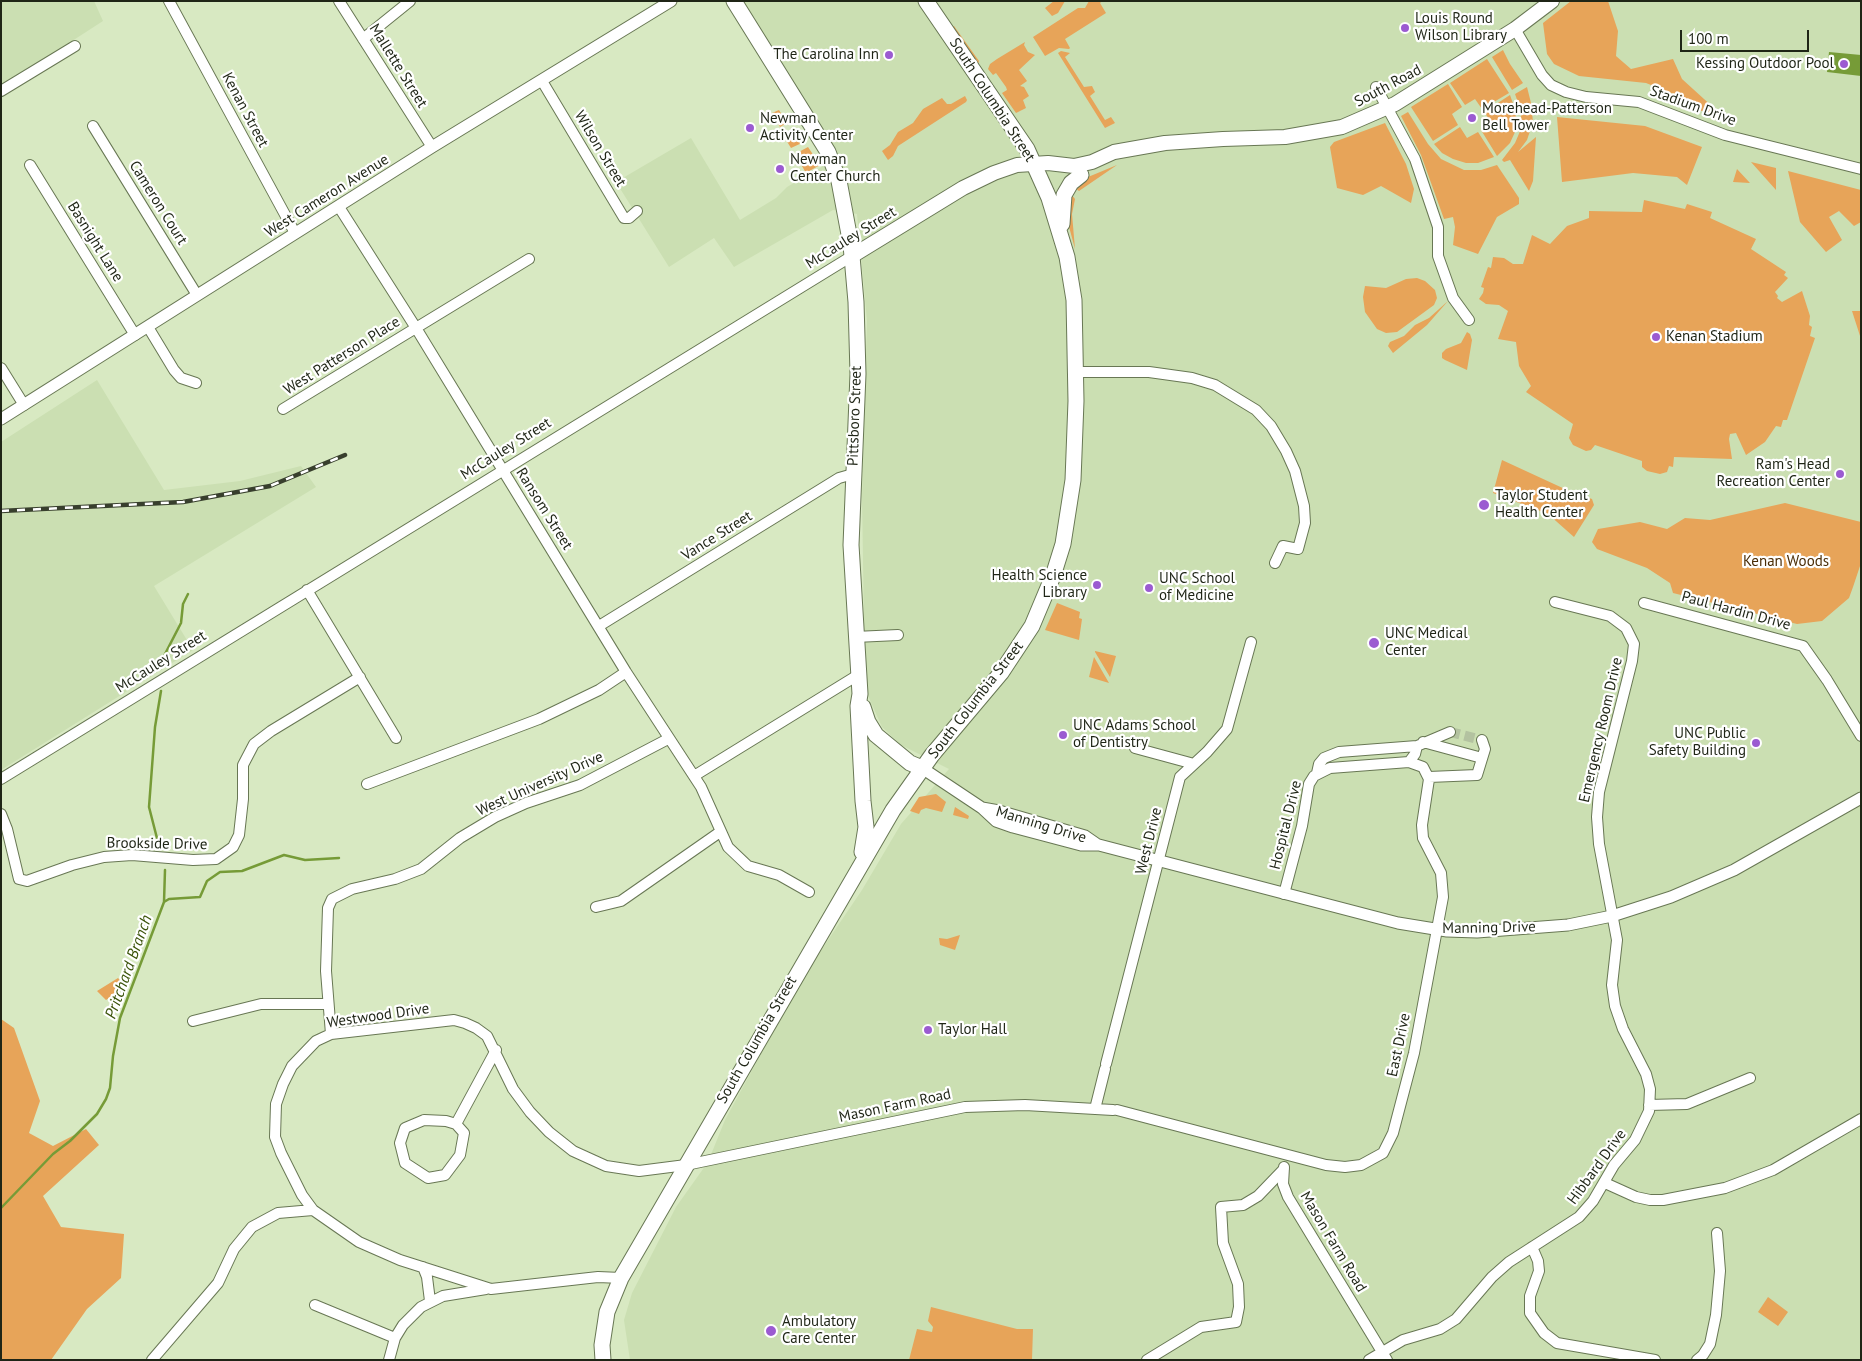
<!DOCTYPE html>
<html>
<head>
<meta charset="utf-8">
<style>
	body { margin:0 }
	#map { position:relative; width:1862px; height:1361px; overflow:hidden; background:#d8e9c2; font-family:"PT Sans",sans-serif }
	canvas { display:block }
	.frame { position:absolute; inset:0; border:2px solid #1f2516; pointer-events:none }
	.scale { position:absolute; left:1680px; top:30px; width:129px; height:22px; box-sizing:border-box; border:2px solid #1f2516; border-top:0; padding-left:6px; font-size:15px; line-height:18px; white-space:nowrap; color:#1f2516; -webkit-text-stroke:4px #fff; paint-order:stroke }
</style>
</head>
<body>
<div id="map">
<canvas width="1862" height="1361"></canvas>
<div class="frame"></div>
<div class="scale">100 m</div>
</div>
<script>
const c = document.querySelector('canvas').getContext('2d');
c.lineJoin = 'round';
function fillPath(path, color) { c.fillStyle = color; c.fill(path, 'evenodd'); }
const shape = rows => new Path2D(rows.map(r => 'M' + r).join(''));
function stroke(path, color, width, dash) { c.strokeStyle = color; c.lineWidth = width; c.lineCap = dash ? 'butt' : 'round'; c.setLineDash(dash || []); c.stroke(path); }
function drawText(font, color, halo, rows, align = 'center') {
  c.font = font + ' "PT Sans",sans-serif'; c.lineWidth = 4.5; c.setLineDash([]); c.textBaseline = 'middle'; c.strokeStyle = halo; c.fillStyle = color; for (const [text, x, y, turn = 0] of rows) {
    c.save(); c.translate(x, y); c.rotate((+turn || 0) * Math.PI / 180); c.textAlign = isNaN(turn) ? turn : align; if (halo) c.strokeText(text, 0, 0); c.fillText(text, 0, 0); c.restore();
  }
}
const built = shape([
	[1,1,94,1,103,21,1,87],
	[742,1,1861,1,1861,1360,630,1360,624,1320,632,1293,676,1207,708,1162,725,1120,803,977,862,890,901,824,949,769,901,745,882,727,865,689,862,497,867,321,857,214,833,210,734,267,714,238,669,267,616,182,691,138,740,220,776,198,787,187,837,158],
	[97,380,164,490,240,481,301,466,316,487,154,586,193,650,1,770,1,442]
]);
const green = shape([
	[1054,1,1065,1,1058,13,1052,16,1045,8],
	[1089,1,1102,1,1100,3,1106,13,1065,39,1070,48,1069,49,1059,48,1045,56,1033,37,1078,8,1085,8],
	[1571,1,1608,1,1618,31,1616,56,1631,69,1673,59,1682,79,1715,109,1710,113,1698,110,1681,97,1646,83,1579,76,1554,64,1547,54,1543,23],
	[954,26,979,61,978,65,952,27],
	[1025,42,1024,45,1028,52,1035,55,1019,70,1027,81,1020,86,1024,87,1029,96,1023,100,1026,108,1016,113,1002,93,1007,90,1006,87,996,73,993,75,988,69,990,64,997,59],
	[1503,50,1510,64,1523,83,1512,90,1492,57],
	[1061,51,1070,53,1065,57,1084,87,1092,86,1095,92,1090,96,1105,120,1111,117,1115,123,1105,128,1058,53],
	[1487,59,1509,93,1482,109,1475,99,1465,105,1450,83],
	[1448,84,1462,107,1452,114,1458,125,1433,141,1411,107],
	[1527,87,1531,103,1533,122,1527,140,1518,152,1536,137,1533,181,1529,191,1510,160,1504,162,1502,160,1515,143,1521,129,1521,111,1515,94],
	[1510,95,1516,112,1515,132,1510,143,1497,156,1481,130,1492,123,1484,112],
	[965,96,967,100,966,102,898,146,893,156,888,160,882,151,890,145,898,132,913,123,923,109,942,98,947,104,951,104],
	[779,110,787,123,780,127,772,113],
	[1408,112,1428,144,1441,159,1464,170,1481,170,1497,165,1519,198,1519,204,1497,217,1478,254,1453,245,1455,227,1453,217,1444,219,1421,155,1401,116],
	[1557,117,1645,126,1702,147,1687,185,1677,177,1633,173,1562,182],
	[1385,123,1406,164,1414,189,1411,203,1381,186,1363,195,1337,188,1330,147,1334,142],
	[1460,127,1467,138,1478,132,1494,157,1478,163,1466,163,1453,159,1442,153,1434,144],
	[798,132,804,142,791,148,786,140],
	[808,147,820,165,806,173,795,154],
	[1751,162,1776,168,1776,190],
	[1117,165,1079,191,1075,188,1088,177],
	[1737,169,1750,183,1733,182],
	[1788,171,1861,190,1861,222,1854,226,1839,211,1829,217,1842,240,1826,252,1800,222],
	[1071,194,1075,199,1072,214,1075,249,1067,219],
	[1644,200,1685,209,1687,204,1712,212,1710,218,1756,239,1751,249,1786,272,1784,275,1788,278,1775,292,1778,296,1777,298,1782,302,1802,291,1810,316,1809,325,1812,327,1810,336,1815,338,1787,420,1783,420,1781,427,1776,426,1765,442,1746,455,1736,433,1730,434,1729,439,1732,459,1674,457,1673,467,1669,466,1667,472,1660,474,1647,471,1642,467,1642,461,1595,445,1591,450,1586,451,1573,445,1569,438,1573,424,1526,392,1531,386,1519,366,1516,342,1498,339,1508,311,1499,305,1486,304,1479,299,1483,293,1484,288,1481,287,1488,267,1491,268,1493,257,1504,258,1513,264,1523,264,1532,235,1550,244,1567,226,1589,218,1589,211,1642,212],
	[1417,278,1425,281,1435,290,1437,298,1434,305,1397,332,1386,333,1377,329,1365,312,1363,297,1365,286,1386,288,1406,279],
	[1448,301,1427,325,1393,353,1388,346,1390,342,1404,336,1415,325,1429,318],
	[1852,311,1861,311,1861,339],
	[1467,332,1470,334,1472,340,1467,370,1445,360,1442,358,1442,353,1446,349,1461,343],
	[1502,460,1567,490,1592,499,1594,505,1574,537,1548,514,1493,493],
	[1785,503,1861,522,1861,563,1853,587,1849,598,1822,621,1797,624,1673,593,1670,583,1647,568,1597,549,1592,542,1598,529,1640,522,1667,529,1685,518,1710,520],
	[1057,603,1080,612,1079,618,1082,619,1079,640,1045,630],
	[1095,651,1116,656,1110,677,1095,652],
	[1094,657,1109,683,1089,677],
	[936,794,946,802,942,812,926,808,921,810,919,814,910,811,919,797],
	[955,807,969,816,968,819,953,815],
	[960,935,955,950,940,945,939,938,947,939],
	[118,978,126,987,106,1000,97,991],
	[1,1019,14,1028,40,1101,29,1133,53,1146,86,1129,99,1145,43,1196,61,1227,124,1234,121,1278,87,1309,51,1360,1,1360],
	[1768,1297,1788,1312,1778,1326,1758,1312],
	[931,1307,1017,1329,1033,1329,1032,1360,909,1360,917,1329,932,1332,933,1327,928,1321]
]);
const water = shape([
	[1829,52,1861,55,1861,76,1827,72]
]);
const stream = shape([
	[162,666,165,654,181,623,183,604,188,594],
	[159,846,149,807,155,727,161,691],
	[164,902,169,899,200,897,207,881,220,872,242,871,284,855,305,860,339,858],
	[1,1208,53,1154,70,1141,97,1114,106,1099,110,1088,113,1056,120,1018,164,902,165,870]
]);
const minorTunnel = shape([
	[1450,732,1482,740]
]);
const minor = shape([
	[169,1,295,233],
	[339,1,432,147],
	[1515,29,1542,75,1551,85,1566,92,1586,97,1639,102,1725,135,1861,169],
	[363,39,410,1],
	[542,81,624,218,629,218,637,211],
	[1376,87,1415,159,1438,227,1438,256,1453,298,1469,320],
	[1,91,75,46],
	[93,126,197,295],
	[30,165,135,335],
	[339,207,416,328,626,672,701,787,728,847,748,866,779,875,809,892],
	[148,327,174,370,181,378,196,383],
	[1,368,24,405],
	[1076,372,1149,372,1192,378,1215,385,1256,410,1271,426,1286,451,1295,471,1304,506,1305,523,1298,549,1283,546,1275,563],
	[283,409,529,259],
	[307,590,396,738],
	[1644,603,1803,646,1827,680,1861,736],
	[599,626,839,478,853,474],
	[855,637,898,635],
	[1423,742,1482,758],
	[1135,748,1194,764],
	[1409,762,1415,754,1417,746,1450,732],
	[1317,773,1319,764,1324,758,1339,752,1417,746],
	[694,776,858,675],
	[1429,777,1477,775,1485,749,1482,740],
	[1,779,852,256],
	[367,784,539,719,599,690,626,672],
	[1,814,7,829,19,879,27,881,72,865,104,857,132,855,193,860,216,859,233,847,239,835,243,799,243,765,254,744,271,731,360,677],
	[596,907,621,901,720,832],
	[193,1021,261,1004,328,1004],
	[331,1034,326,971,328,908,332,899,352,889,395,879,421,869,460,838,495,817,526,803,580,785,668,739],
	[1106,1064,1180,777,1207,752,1227,729,1251,642],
	[1649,1105,1687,1104,1750,1078],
	[1095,1109,1105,1069],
	[1117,1110,1326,1165,1345,1167,1361,1165,1383,1153,1393,1133,1414,1053,1443,897,1441,873,1423,838,1422,825,1429,779,1423,767,1409,762,1330,768,1314,776,1309,784,1302,826,1284,894],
	[424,1120,446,1121,456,1124,464,1133,460,1155,445,1175,428,1178,405,1163,400,1143,405,1128,424,1120],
	[456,1124,496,1050],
	[1284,1167,1283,1184,1288,1197,1387,1360],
	[1605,1183,1636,1197,1650,1200,1663,1200,1725,1188,1773,1170,1861,1119],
	[1532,1247,1538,1261,1539,1271,1530,1296,1530,1313,1544,1333,1557,1343,1655,1360],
	[423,1267,427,1277,430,1301],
	[621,1278,598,1277,491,1289,400,1260,359,1242,313,1210,302,1195,281,1153,275,1137,276,1104,283,1084,292,1066,316,1041,331,1034,454,1020,465,1023,476,1028,487,1036,513,1089,530,1112,549,1132,573,1151,606,1166,639,1171,686,1165,965,1107,1025,1105,1113,1110],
	[315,1305,395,1338],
	[152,1360,218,1283,234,1249,252,1227,278,1213,313,1210],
	[389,1360,395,1338,403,1325,421,1307,443,1296,486,1289],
	[1147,1360,1201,1327,1236,1322,1239,1307,1238,1284,1223,1243,1221,1207,1243,1205,1258,1196,1284,1169],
	[1369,1360,1403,1340,1440,1329,1456,1319,1492,1277,1509,1262,1579,1217,1593,1201,1614,1165,1635,1140,1649,1111,1650,1089,1646,1074,1623,1029,1615,1006,1612,985,1617,940,1599,844,1597,817,1599,792,1632,661,1634,644,1626,628,1610,616,1555,602],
	[1697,1360,1703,1355,1710,1344,1716,1315,1720,1271,1717,1233]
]);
const tertiary = shape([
	[1,419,432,147,671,1],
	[922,768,982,808,996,821,1013,827,1081,845,1099,845,1398,923,1447,931,1477,932,1568,925,1612,916,1671,897,1734,870,1861,798],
	[982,808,999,811,1085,836,1098,845]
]);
const secondary = shape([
	[852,256,963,188,994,173,1017,165,1048,163,1074,166,1092,162,1114,152,1165,143,1223,139,1285,137,1342,127,1395,104,1515,29,1552,1]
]);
const primary = shape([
	[734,1,828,152,839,181,851,245,856,302,858,374,851,545,860,694,858,706,863,801,866,827,862,852],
	[1062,224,1064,195,1071,183,1081,175],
	[863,707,868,722,876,735,910,763,922,768],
	[603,1360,602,1345,607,1312,621,1278,893,810,932,755,1001,673,1032,626,1053,576,1063,544,1073,480,1076,401,1074,300,1067,257,1049,198,1027,149,926,1]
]);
const rail = shape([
	[1,511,183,502,270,486,345,455]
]);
const markers = [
	[1405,28,5,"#9b5bd1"],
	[889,55,5,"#9b5bd1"],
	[1844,64,5,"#9b5bd1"],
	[1472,118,5,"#9b5bd1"],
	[750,128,5,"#9b5bd1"],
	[780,169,5,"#9b5bd1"],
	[1656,337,5,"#9b5bd1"],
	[1840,474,5,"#9b5bd1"],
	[1484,505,6,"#9b5bd1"],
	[1097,585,5,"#9b5bd1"],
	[1149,588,5,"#9b5bd1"],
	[1374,643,6,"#9b5bd1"],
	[1063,735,5,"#9b5bd1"],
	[1756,743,5,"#9b5bd1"],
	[928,1030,5,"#9b5bd1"],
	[771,1331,6,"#9b5bd1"]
];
const poiNames = [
	["Louis Round",1415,19],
	["Wilson Library",1415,36],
	["The Carolina Inn",879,55,"right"],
	["Kessing Outdoor Pool",1834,64,"right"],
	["Morehead-Patterson",1482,109],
	["Bell Tower",1482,126],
	["Newman",760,119],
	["Activity Center",760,136],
	["Newman",790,160],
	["Center Church",790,177],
	["Kenan Stadium",1666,337],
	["Ram's Head",1830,465,"right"],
	["Recreation Center",1830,482,"right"],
	["Taylor Student",1495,496],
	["Health Center",1495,513],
	["Health Science",1087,576,"right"],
	["Library",1087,593,"right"],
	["UNC School",1159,579],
	["of Medicine",1159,596],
	["UNC Medical",1385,634],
	["Center",1385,651],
	["UNC Adams School",1073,726],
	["of Dentistry",1073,743],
	["UNC Public",1746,734,"right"],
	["Safety Building",1746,751,"right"],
	["Taylor Hall",938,1030],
	["Ambulatory",782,1322],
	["Care Center",782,1339]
];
const streetNames = [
	["Mallette Street",398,66,58],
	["South Road",1388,86,-28],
	["South Columbia Street",992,100,57],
	["Stadium Drive",1693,106,20],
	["Kenan Street",245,110,62],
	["Wilson Street",600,149,59],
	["West Cameron Avenue",327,196,-32],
	["Cameron Court",158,203,58],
	["McCauley Street",851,238,-32],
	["Basnight Lane",95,242,58],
	["West Patterson Place",342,356,-32],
	["Pittsboro Street",855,416,-88],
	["McCauley Street",506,449,-32],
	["Ransom Street",544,509,58],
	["Vance Street",717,536,-32],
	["Paul Hardin Drive",1736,611,15],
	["McCauley Street",161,662,-32],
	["South Columbia Street",976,700,-52],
	["Emergency Room Drive",1601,730,-77],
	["West University Drive",540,784,-24],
	["Manning Drive",1041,825,17],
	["Hospital Drive",1286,825,-76],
	["West Drive",1149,841,-76],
	["Brookside Drive",157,844,1],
	["Manning Drive",1489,928,-1],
	["Westwood Drive",378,1016,-8],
	["South Columbia Street",757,1040,-60],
	["East Drive",1399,1045,-78],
	["Mason Farm Road",895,1106,-12],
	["Hibbard Drive",1597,1167,-54],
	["Mason Farm Road",1333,1242,59]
];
const parkNames = [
	["Kenan Woods",1786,562]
];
const waterNames = [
	["Pritchard Branch",129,967,-70]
];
fillPath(built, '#cbdfb2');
fillPath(green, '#e7a459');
fillPath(water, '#769b37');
stroke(stream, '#769b37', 2.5);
stroke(minorTunnel, '#b3c2a0', 10, [10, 5]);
stroke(minor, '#687754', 12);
stroke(tertiary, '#687754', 13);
stroke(secondary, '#687754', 16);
stroke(primary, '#687754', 17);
stroke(minor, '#fff', 10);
stroke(tertiary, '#fff', 11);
stroke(secondary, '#fff', 14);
stroke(primary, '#fff', 15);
stroke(rail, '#383f2d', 4.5);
stroke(rail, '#fff', 2.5, [8]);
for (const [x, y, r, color] of markers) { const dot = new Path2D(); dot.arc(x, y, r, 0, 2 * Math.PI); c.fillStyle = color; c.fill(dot); stroke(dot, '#fff', 2); }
drawText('15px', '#1f2516', '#fff', poiNames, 'left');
drawText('15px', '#1f2516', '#fff', streetNames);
drawText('15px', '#4a2d07', '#fff', parkNames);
drawText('italic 16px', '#3b530a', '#fff', waterNames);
</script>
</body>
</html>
